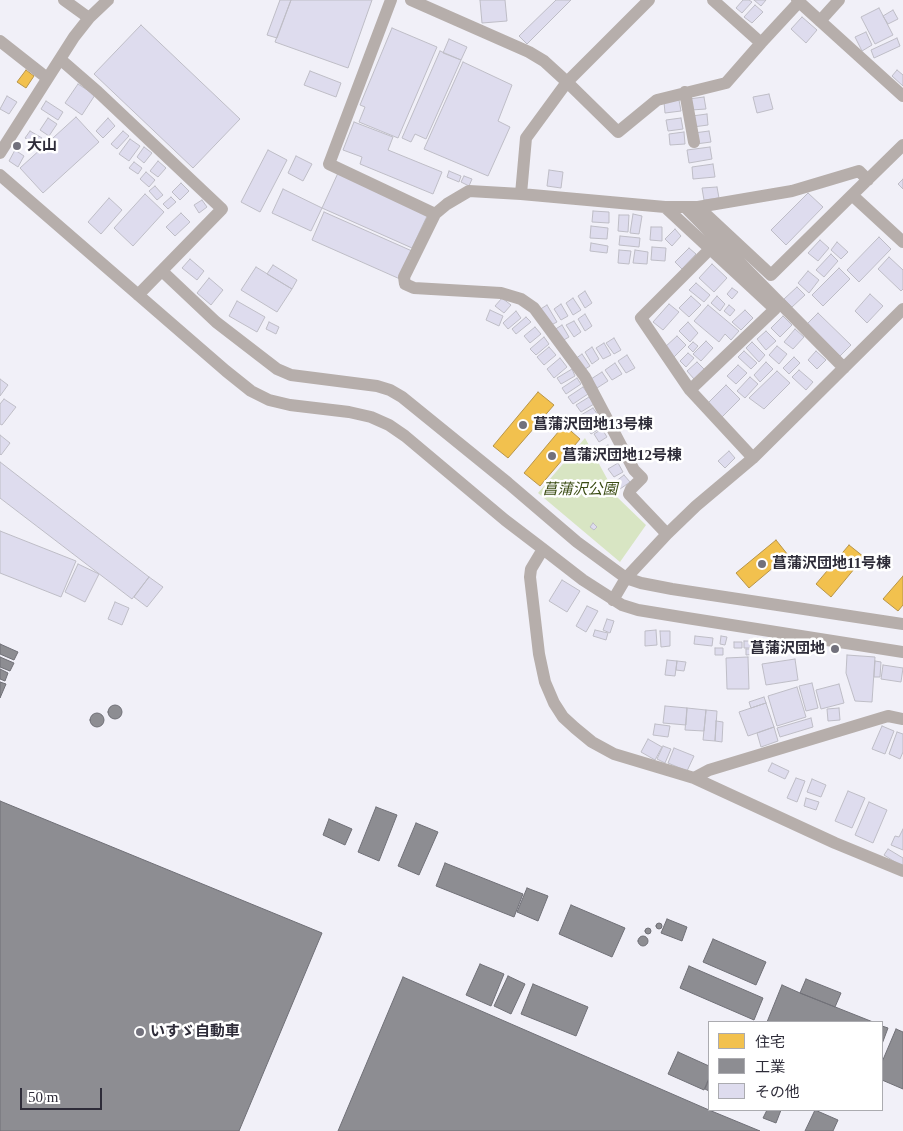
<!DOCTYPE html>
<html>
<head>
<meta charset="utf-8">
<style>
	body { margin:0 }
	#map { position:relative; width:903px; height:1131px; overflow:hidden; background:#f1f0f8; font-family:"Times New Roman","Noto Sans JP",serif }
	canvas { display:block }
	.legend { position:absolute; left:708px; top:1021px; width:175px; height:90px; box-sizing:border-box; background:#fff; border:1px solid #ababb0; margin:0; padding:6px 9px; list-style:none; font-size:15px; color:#2e2c39 }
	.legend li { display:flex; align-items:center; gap:10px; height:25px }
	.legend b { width:25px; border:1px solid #ababb0 }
	.scale { position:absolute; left:20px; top:1088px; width:82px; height:22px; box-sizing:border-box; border:2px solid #2e2c39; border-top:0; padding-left:6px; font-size:15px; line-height:18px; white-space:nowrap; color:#2e2c39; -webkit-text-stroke:4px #fff; paint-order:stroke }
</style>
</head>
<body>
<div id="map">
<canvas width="903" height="1131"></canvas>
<ul class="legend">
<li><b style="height:14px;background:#f2c14e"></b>住宅</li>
<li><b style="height:14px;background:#8d8d92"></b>工業</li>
<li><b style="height:14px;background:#dedcee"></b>その他</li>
</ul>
<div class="scale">50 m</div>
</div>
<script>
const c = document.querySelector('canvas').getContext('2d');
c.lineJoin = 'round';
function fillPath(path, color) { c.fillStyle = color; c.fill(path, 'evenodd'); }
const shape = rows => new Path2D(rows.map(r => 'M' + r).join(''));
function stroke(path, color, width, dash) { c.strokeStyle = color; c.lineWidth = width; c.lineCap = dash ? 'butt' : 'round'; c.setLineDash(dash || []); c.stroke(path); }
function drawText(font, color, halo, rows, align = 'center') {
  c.font = font + ' "Times New Roman","Noto Sans JP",serif'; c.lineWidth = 5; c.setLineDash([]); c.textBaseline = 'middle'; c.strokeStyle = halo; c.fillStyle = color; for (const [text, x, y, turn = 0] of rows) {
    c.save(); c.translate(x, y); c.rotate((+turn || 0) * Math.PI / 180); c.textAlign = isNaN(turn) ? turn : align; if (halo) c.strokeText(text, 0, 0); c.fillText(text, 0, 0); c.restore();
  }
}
const green = shape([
	[585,438,617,497,646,525,620,562,538,493]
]);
const homes = shape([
	[26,70,34,76,26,88,17,82,26,70],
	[538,392,554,405,508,458,493,446,538,392],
	[564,425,580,439,540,486,524,473,564,425],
	[776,540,788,555,749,588,736,573,776,540],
	[849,545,864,557,831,597,816,584,849,545],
	[903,576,903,605,898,611,883,599,903,576]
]);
const industry = shape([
	[0,644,18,652,14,660,0,654,0,644],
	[0,657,14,663,10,671,0,667,0,657],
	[0,669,8,673,5,681,0,679,0,669],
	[0,682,6,684,0,698,0,682],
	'108 712a7 7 0 1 1 14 0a7 7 0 1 1-14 0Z',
	'90 720a7 7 0 1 1 14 0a7 7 0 1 1-14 0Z',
	[0,801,322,933,239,1131,0,1131,0,801],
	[376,807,397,815,379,861,358,852,376,807],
	[329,819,352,829,345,845,323,835,329,819],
	[416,823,438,832,419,875,398,866,416,823],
	[445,863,523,894,514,917,436,886,445,863],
	[527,888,548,896,538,921,517,912,527,888],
	[571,905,625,928,612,957,559,934,571,905],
	[667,919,687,927,682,941,661,933,667,919],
	'656 926a3 3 0 1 1 6 0a3 3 0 1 1-6 0Z',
	'645 931a3 3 0 1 1 6 0a3 3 0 1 1-6 0Z',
	'638 941a5 5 0 1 1 10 0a5 5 0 1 1-10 0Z',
	[713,939,766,962,756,985,703,962,713,939],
	[480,964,504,974,491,1006,466,995,480,964],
	[689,966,763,998,754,1020,680,988,689,966],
	[508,976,525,984,511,1014,494,1006,508,976],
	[403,977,709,1110,760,1131,338,1131,403,977],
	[806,979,841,993,835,1007,800,993,806,979],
	[533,984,588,1007,576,1036,521,1014,533,984],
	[782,985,800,993,873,1022,767,1022,782,985],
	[882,1026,888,1028,882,1044,882,1026],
	[896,1029,903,1032,903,1089,882,1080,882,1062,896,1029],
	[678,1052,709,1066,709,1078,704,1090,668,1074,678,1052],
	[709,1079,709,1091,705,1089,709,1079],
	[767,1110,781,1110,776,1123,763,1118,767,1110],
	[815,1110,838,1120,833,1131,805,1131,815,1110]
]);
const building = shape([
	[280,0,291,0,277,38,267,35,280,0],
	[291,0,372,0,348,68,275,42,291,0],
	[480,0,505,0,507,21,482,23,480,0],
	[556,0,571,0,527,44,519,36,556,0],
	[743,0,749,0,752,2,742,13,736,8,743,0],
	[754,0,766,0,761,6,754,0],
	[755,5,763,12,752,23,744,17,755,5],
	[879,8,893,35,875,44,861,17,879,8],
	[893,10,898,19,888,24,883,16,893,10],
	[802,17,817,30,806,43,791,29,802,17],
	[141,25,240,119,193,168,94,74,141,25],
	[392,28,437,47,398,138,359,122,365,107,360,105,392,28],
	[866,32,872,45,862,51,855,37,866,32],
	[897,38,900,46,874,58,871,50,897,38],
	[449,39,467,47,461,60,443,53,449,39],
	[440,51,461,60,426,139,415,134,411,142,402,138,440,51],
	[463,62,512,85,498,121,510,127,488,176,424,149,463,62],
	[897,70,903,75,903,86,892,76,897,70],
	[310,71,341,83,336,97,304,85,310,71],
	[78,84,95,95,82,115,65,103,78,84],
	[769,94,773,109,757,113,753,97,769,94],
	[7,96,17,102,9,114,0,109,7,96],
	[704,97,706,109,691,110,689,99,704,97],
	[679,100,681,111,665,113,664,102,679,100],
	[46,101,63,112,58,120,41,109,46,101],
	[707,114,708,125,693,127,692,116,707,114],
	[76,117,99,142,43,193,20,168,76,117],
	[48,118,57,124,49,136,40,130,48,118],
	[108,118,115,126,103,138,96,131,108,118],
	[681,118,683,129,668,131,666,120,681,118],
	[354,122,393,137,388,150,442,172,433,194,360,164,362,157,343,150,354,122],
	[30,131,42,138,37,146,25,138,30,131],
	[123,131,129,136,117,149,111,144,123,131],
	[709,131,711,142,696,144,694,133,709,131],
	[684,132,685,144,670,145,669,134,684,132],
	[130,139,140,146,129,161,119,154,130,139],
	[144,147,152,153,144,163,137,157,144,147],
	[710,147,712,159,689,163,687,150,710,147],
	[15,150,24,156,18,167,9,161,15,150],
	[268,150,287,160,260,212,241,202,268,150],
	[296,156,312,164,303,181,288,173,296,156],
	[158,161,166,168,158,177,150,171,158,161],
	[134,162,142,168,138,174,129,168,134,162],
	[713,164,715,177,693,179,692,167,713,164],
	[549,170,563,172,561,188,547,186,549,170],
	[449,171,461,176,459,182,447,177,449,171],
	[146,172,155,180,149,187,140,179,146,172],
	[338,173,428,214,412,248,322,208,338,173],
	[464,176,472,179,469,186,461,182,464,176],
	[903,179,903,189,898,184,903,179],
	[181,183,189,191,180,200,172,192,181,183],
	[155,186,163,195,157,200,149,191,155,186],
	[717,187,719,198,704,200,702,188,717,187],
	[283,189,322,208,311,231,272,213,283,189],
	[808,193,823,207,786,245,771,230,808,193],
	[145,194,164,212,133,246,114,228,145,194],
	[171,197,176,202,168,209,163,204,171,197],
	[109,198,122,210,101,234,88,222,109,198],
	[202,200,207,207,199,213,194,205,202,200],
	[593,211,609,212,609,223,592,222,593,211],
	[324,212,412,251,400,279,312,240,324,212],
	[181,213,190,222,175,236,166,227,181,213],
	[633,214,642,216,639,234,630,233,633,214],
	[619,215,629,215,628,232,618,231,619,215],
	[591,226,608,228,607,239,590,238,591,226],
	[651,227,662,227,662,241,650,240,651,227],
	[675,229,681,236,672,246,665,239,675,229],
	[620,236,640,238,639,247,619,245,620,236],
	[879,237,891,249,859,282,847,270,879,237],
	[820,240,829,248,818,261,808,253,820,240],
	[837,242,848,252,841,259,831,250,837,242],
	[591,243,608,246,607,253,590,251,591,243],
	[652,247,666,248,665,261,651,260,652,247],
	[689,248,696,254,682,269,675,262,689,248],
	[619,250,631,251,629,264,618,263,619,250],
	[635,250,648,252,647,264,633,263,635,250],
	[831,254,838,261,824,277,816,270,831,254],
	[889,257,903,270,903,289,901,291,878,269,889,257],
	[190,259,204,271,197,280,182,268,190,259],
	[712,264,727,278,714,292,699,278,712,264],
	[273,265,297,280,292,289,267,274,273,265],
	[256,267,292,289,277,312,241,290,256,267],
	[839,268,850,279,823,306,812,295,839,268],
	[808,271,819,280,809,293,798,283,808,271],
	[209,278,223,290,211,305,197,293,209,278],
	[696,283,710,295,704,302,689,290,696,283],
	[797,287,805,295,792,307,784,299,797,287],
	[732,288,738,292,732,299,727,294,732,288],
	[585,291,592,303,585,308,578,296,585,291],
	[870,294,883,306,867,323,855,311,870,294],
	[691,296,701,305,689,317,679,308,691,296],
	[717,296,725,304,720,311,711,303,717,296],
	[502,298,511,305,504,313,495,306,502,298],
	[573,298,581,310,573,315,566,303,573,298],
	[237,301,265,317,257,332,229,316,237,301],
	[561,304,568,316,561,320,554,309,561,304],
	[669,304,679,312,663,330,653,322,669,304],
	[547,305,557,322,549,326,539,310,547,305],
	[708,305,739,331,731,340,725,334,719,342,694,321,708,305],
	[729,305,735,310,730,316,724,311,729,305],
	[490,310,503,316,499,326,486,320,490,310],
	[745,310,753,318,741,330,732,322,745,310],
	[516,311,521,318,508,329,503,323,516,311],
	[818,313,851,345,840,356,807,324,818,313],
	[585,314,592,326,585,331,578,319,585,314],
	[783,316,792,325,780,337,771,328,783,316],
	[526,317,531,322,516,334,512,329,526,317],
	[574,321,581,332,574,337,566,325,574,321],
	[269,322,279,327,276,334,266,329,269,322],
	[688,322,698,333,690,342,679,331,688,322],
	[562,325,569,337,562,341,554,330,562,325],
	[535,327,541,334,530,343,524,336,535,327],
	[795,329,804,337,793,349,784,342,795,329],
	[766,331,776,341,766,350,757,339,766,331],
	[677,336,686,345,674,357,664,348,677,336],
	[544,337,549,344,536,355,530,349,544,337],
	[614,338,621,350,614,354,606,343,614,338],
	[706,341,713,348,701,361,693,354,706,341],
	[693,342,698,346,693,352,688,347,693,342],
	[752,342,765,355,759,362,746,348,752,342],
	[604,343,611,355,603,359,596,348,604,343],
	[777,346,787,354,779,364,769,355,777,346],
	[549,347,556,355,544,365,537,357,549,347],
	[592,347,599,359,592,364,585,352,592,347],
	[744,351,757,363,751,369,738,357,744,351],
	[816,351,826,360,817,369,808,360,816,351],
	[688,353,694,358,686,367,680,361,688,353],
	[582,354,590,366,582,371,575,359,582,354],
	[627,355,635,368,626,373,618,361,627,355],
	[794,357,800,363,789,374,783,368,794,357],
	[560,358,567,367,554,378,547,369,560,358],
	[697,362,705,370,694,379,687,371,697,362],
	[766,362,773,369,760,382,754,375,766,362],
	[615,363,622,374,612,380,605,370,615,363],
	[738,365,747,373,736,384,727,376,738,365],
	[572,369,575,376,561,384,557,378,572,369],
	[799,370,813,382,806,390,792,377,799,370],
	[777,371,790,383,764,409,749,398,777,371],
	[602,372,608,381,597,388,591,379,602,372],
	[750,377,758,384,745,398,737,391,750,377],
	[577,378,581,384,566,394,562,388,577,378],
	[0,379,8,385,0,396,0,379],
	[726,385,740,399,721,418,707,404,726,385],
	[583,387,588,394,573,404,568,397,583,387],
	[589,397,594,404,581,412,576,405,589,397],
	[4,399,16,407,2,425,0,424,0,404,4,399],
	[593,408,598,415,585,422,581,415,593,408],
	[596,420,601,428,591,434,586,427,596,420],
	[602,429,607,437,599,442,594,434,602,429],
	[0,435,10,443,1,455,0,454,0,435],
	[608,445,614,458,604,463,598,450,608,445],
	[729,451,735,458,725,468,718,461,729,451],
	[0,462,149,577,132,599,0,498,0,462],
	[618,463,623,472,614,477,608,469,618,463],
	[624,475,630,482,620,489,615,482,624,475],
	[593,523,597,527,594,530,590,527,593,523],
	[0,531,76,561,61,597,0,573,0,531],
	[78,564,99,574,85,602,65,592,78,564],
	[149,577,163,587,147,607,134,597,149,577],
	[562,580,580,591,567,612,549,601,562,580],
	[115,602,129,608,122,625,108,619,115,602],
	[587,606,598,611,586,632,576,626,587,606],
	[607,619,614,621,610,633,603,630,607,619],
	[595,630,608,633,606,640,593,636,595,630],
	[656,630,657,645,645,646,645,631,656,630],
	[660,631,670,631,670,646,661,647,660,631],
	[695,636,713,638,712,646,694,644,695,636],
	[721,636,727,637,725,645,720,644,721,636],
	[756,640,765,641,765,648,756,647,756,640],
	[744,641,753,641,753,648,744,648,744,641],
	[734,642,742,642,742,648,734,648,734,642],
	[715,648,723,648,723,655,715,655,715,648],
	[746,649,755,649,755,654,746,655,746,649],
	[847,655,875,657,872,702,855,701,846,673,847,655],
	[748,657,749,689,727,689,726,658,748,657],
	[795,659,798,680,766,685,762,664,795,659],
	[667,660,677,661,675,676,665,675,667,660],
	[677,661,686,662,684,671,676,670,677,661],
	[875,661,881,662,880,677,874,677,875,661],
	[883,665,903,668,901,682,881,679,883,665],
	[812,683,818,708,806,711,799,686,812,683],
	[839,684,844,703,821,709,816,690,839,684],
	[797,687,806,717,777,726,768,696,797,687],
	[764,697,766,703,751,708,749,702,764,697],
	[766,703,774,727,748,736,739,712,766,703],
	[665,706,687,708,686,725,663,723,665,706],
	[687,708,706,710,704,731,685,730,687,708],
	[839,708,840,720,828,721,827,709,839,708],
	[706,710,717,711,715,741,703,740,706,710],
	[811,718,813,727,780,737,777,728,811,718],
	[716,721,723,722,722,742,715,741,716,721],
	[655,724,670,726,668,737,653,735,655,724],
	[882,726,894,731,885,754,872,749,882,726],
	[774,727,778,741,761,747,757,733,774,727],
	[897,732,903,734,903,752,900,759,889,754,897,732],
	[648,739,662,747,655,760,641,752,648,739],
	[663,746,671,749,665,763,657,759,663,746],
	[674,748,694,756,687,771,668,763,674,748],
	[772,763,789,771,785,779,768,771,772,763],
	[796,778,805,781,797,802,787,798,796,778],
	[812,779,826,785,821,797,807,792,812,779],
	[848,791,865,798,852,828,835,821,848,791],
	[806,798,819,802,816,810,804,806,806,798],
	[869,802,887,810,873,843,855,835,869,802],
	[903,829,903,850,891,845,895,836,899,837,903,829],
	[888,849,903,858,903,867,884,855,888,849]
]);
const minor = shape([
	[64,0,89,18],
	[391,0,329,164,435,214,404,277,405,284,414,288,501,293,521,299,534,308,585,377,634,470,642,478,631,489,629,494,667,534],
	[411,0,529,52,544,61,567,82,526,138,521,194,665,207,698,207,771,275,852,195,903,242],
	[649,0,567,82,618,132,657,100,726,83,761,43],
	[713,0,761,43,799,2],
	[797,0,903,96],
	[820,21,839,0],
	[0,41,47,78],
	[60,59,98,92,222,209,138,295],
	[685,92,694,142],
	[0,153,74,37,89,18,108,0],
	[0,175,226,371,251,391,269,400,290,405,349,412,371,417,389,425,405,436,505,520,543,549,583,580,622,605,638,610,687,618,903,652],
	[852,195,903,145],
	[665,207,775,309,690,390],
	[698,207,792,191,859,171,868,180],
	[686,208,844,368],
	[435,214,447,204,469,191,521,194],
	[710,249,641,318,690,390,753,458],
	[162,271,216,322,277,369,291,375,377,386,390,390,402,397,508,483,577,542,626,578,641,583,672,589,903,624],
	[543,549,531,569,530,577,539,654,545,682,554,703,563,717,575,728,592,742,614,754,694,778,835,843,903,871],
	[613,600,626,578,667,534,696,506,753,458,903,309],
	[694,778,709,770,888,716,903,719]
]);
const markers = [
	[17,146,5,"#72717c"],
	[523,425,5,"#72717c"],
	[552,456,5,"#72717c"],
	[762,564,5,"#72717c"],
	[835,649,5,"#72717c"],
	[140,1032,5,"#72717c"]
];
const poiNames = [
	["大山",27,146],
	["菖蒲沢団地13号棟",533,425],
	["菖蒲沢団地12号棟",562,456],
	["菖蒲沢団地11号棟",772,564],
	["菖蒲沢団地",825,649,"right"],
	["いすゞ自動車",150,1032]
];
const parkNames = [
	["菖蒲沢公園",580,490]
];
fillPath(green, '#d8e5c3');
fillPath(homes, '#f2c14e');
stroke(homes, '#b79448', 1);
fillPath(industry, '#8d8d92');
stroke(industry, '#707077', 1);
fillPath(building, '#dedcee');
stroke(building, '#bebdc6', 1);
stroke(minor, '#b6aeab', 12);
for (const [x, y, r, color] of markers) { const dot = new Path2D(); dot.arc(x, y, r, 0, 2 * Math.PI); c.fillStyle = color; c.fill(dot); stroke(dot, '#fff', 2); }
drawText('bold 15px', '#2e2c39', '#fff', poiNames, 'left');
drawText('italic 15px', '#3c4d15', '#fff', parkNames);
</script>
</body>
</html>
